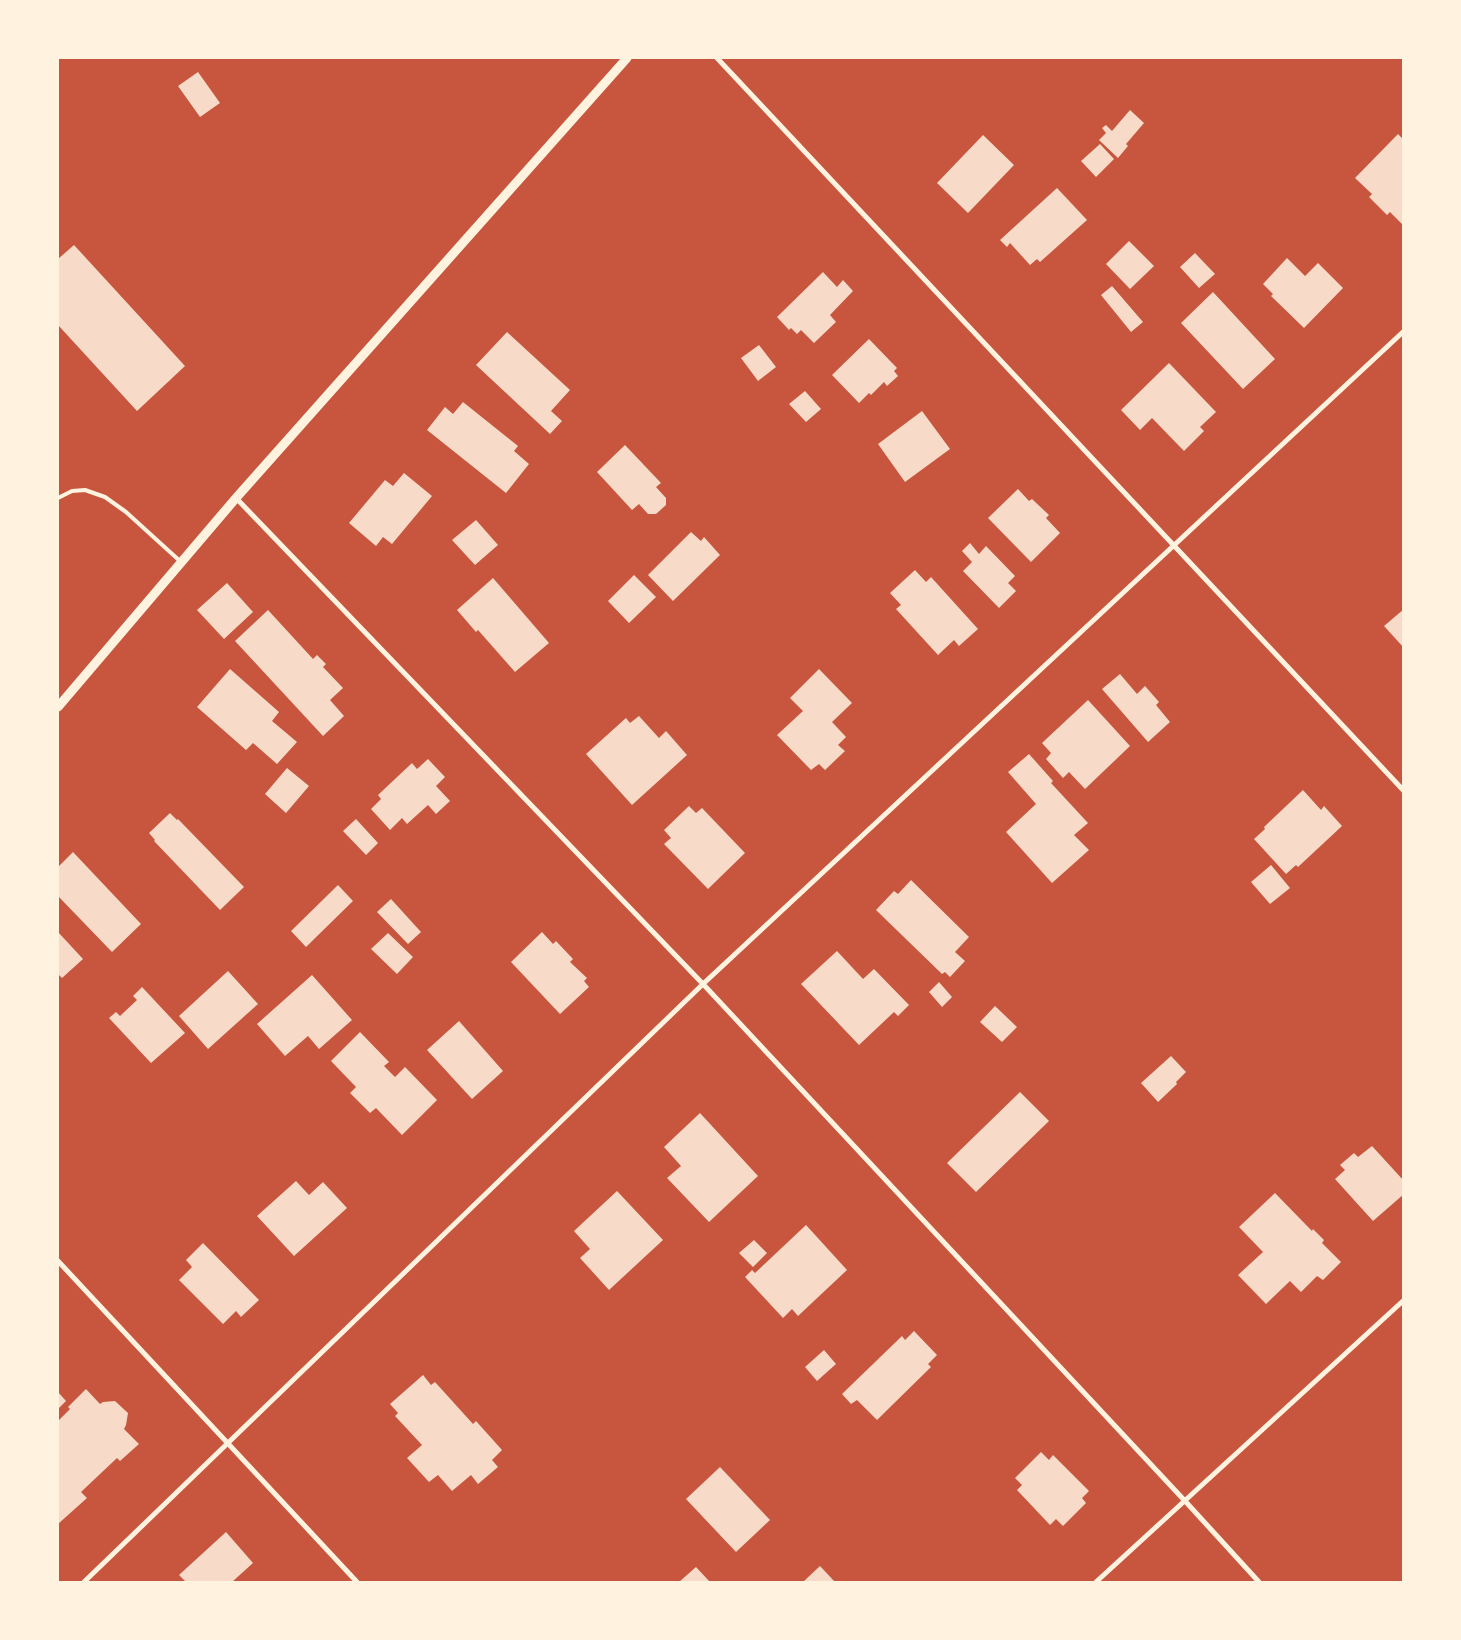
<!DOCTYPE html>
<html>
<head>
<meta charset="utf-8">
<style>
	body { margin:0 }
	#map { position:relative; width:1461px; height:1640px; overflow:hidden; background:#c8553d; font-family:Montserrat,sans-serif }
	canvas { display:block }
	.frame { position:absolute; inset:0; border:59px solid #fff3e0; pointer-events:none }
</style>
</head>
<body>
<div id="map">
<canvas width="1461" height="1640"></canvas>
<div class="frame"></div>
</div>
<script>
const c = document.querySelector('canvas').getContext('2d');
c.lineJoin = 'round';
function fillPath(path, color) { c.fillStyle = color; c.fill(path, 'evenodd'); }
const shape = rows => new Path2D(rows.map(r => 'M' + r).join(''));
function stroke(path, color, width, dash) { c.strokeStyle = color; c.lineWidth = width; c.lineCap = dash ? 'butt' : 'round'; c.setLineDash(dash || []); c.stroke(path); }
const building = shape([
	[198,72,220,103,200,117,178,86],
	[1130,110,1144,123,1126,144,1128,146,1118,158,1099,140,1106,133,1102,128,1106,125,1112,131],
	[1398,134,1404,140,1404,226,1390,212,1387,215,1369,197,1372,194,1355,178],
	[983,135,1014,165,968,213,937,183],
	[1100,144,1114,159,1096,177,1081,161],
	[1057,188,1087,220,1040,262,1037,259,1030,265,1010,243,1007,247,1000,240],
	[1129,241,1154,266,1130,289,1106,264],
	[74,245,185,366,137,411,58,325,58,259],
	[1195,253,1215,274,1199,288,1180,267],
	[1287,258,1305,276,1318,263,1343,288,1304,328,1271,296,1273,294,1263,284],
	[823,272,837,287,843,280,853,291,830,315,836,322,814,343,801,330,797,334,791,328,789,330,777,317],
	[1112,286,1143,322,1131,332,1101,295],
	[1213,292,1275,359,1243,389,1181,323],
	[507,332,570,390,551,411,562,421,550,434,476,365],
	[869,339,897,368,894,371,898,376,887,386,884,382,871,395,869,393,859,403,832,375],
	[759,345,776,367,758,381,741,358],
	[1169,363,1216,412,1200,427,1204,431,1184,451,1152,418,1140,430,1121,410],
	[805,391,821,409,806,422,789,404],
	[463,402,518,446,514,451,529,464,506,493,427,430,445,407,453,414],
	[922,411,950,449,905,482,878,444],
	[625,445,661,483,656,487,666,498,666,505,656,514,648,514,639,504,632,510,597,472],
	[404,473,432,496,392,544,383,537,376,546,349,523,385,480,393,486],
	[1018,489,1029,501,1032,499,1049,515,1046,518,1060,533,1031,562,988,518],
	[476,520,498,545,475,565,452,540],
	[691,532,701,541,704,537,720,555,673,601,648,575],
	[970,543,979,554,986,546,1015,576,1008,583,1016,591,999,608,963,571,972,562,962,551],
	[915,570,926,582,931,577,978,629,959,646,954,640,938,655,896,609,901,605,890,593],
	[634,575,656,597,629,623,608,601],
	[493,578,549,643,515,672,478,630,476,632,457,610],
	[227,583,253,612,224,639,197,610],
	[1404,609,1404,648,1384,626],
	[268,610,313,659,317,655,326,664,323,667,343,688,330,700,344,716,323,736,235,641],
	[230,669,279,712,272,721,297,742,277,764,253,743,246,750,197,707],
	[819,669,852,703,832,722,846,737,838,745,845,751,825,770,819,764,811,770,777,735,803,711,790,698],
	[1120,674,1137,694,1145,686,1159,702,1156,705,1170,722,1148,742,1102,689],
	[1088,700,1130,746,1085,789,1069,772,1063,778,1046,759,1051,753,1042,743],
	[639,716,659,738,666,731,687,755,632,805,586,754,626,718,630,723],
	[1029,754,1053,781,1051,783,1088,823,1074,835,1089,850,1052,883,1006,832,1036,804,1008,772],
	[428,759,445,777,436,786,450,801,436,814,428,805,407,824,402,818,390,830,371,809,381,799,378,795,412,763,417,769],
	[287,768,309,786,286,813,265,794],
	[1303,790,1321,810,1324,806,1342,826,1298,867,1296,865,1286,874,1254,839,1265,829,1264,827],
	[689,806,696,813,702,808,745,853,708,889,664,844,671,838,664,830],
	[170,813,177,820,178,819,244,887,220,910,154,841,155,840,149,833],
	[356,819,378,843,366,855,343,831],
	[73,852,141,924,112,952,58,896,58,867],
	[1271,865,1290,888,1270,904,1251,882],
	[911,880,969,937,955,952,965,961,950,977,945,972,942,974,876,910,894,891,898,894],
	[338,885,353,901,306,947,291,931],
	[391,899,421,932,408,944,377,912],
	[58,932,83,959,62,978,58,974],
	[542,932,553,944,556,941,573,959,570,962,587,978,584,981,589,987,560,1014,511,962],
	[388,933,413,957,397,974,371,949],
	[837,951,863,979,874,969,909,1005,898,1016,894,1012,859,1045,801,984],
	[228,971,258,1004,208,1049,179,1016],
	[312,975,352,1020,319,1049,308,1036,285,1056,257,1024],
	[939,982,952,997,942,1007,929,992],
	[142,987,185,1033,151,1063,109,1018,116,1012,120,1016,137,1000,133,996],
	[995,1006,1017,1027,1002,1042,980,1022],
	[459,1021,503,1071,472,1099,427,1050],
	[360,1032,389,1062,384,1066,395,1077,405,1067,437,1100,402,1135,376,1108,370,1113,350,1093,356,1087,331,1061],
	[1171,1056,1186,1072,1176,1082,1177,1084,1158,1102,1141,1083],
	[1020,1092,1049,1121,976,1192,947,1163],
	[700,1113,758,1176,709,1222,667,1178,681,1166,664,1147],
	[1372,1146,1404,1181,1404,1194,1373,1221,1335,1179,1345,1170,1340,1165,1354,1153,1358,1157],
	[296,1181,309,1195,323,1182,347,1208,294,1256,257,1216],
	[617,1191,663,1240,609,1290,580,1258,590,1249,574,1231],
	[1275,1193,1312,1231,1313,1229,1324,1240,1322,1243,1341,1262,1323,1280,1317,1276,1301,1292,1290,1281,1266,1304,1238,1275,1263,1252,1239,1227],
	[806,1225,847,1270,798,1316,792,1309,783,1318,745,1277,752,1270,755,1273],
	[754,1240,767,1253,753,1267,739,1253],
	[203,1243,259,1300,241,1317,236,1311,223,1324,179,1280,192,1267,186,1260],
	[914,1331,937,1355,928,1364,931,1367,877,1420,857,1400,851,1404,842,1394,902,1336,905,1340],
	[824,1350,836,1364,817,1381,805,1367],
	[423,1375,431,1385,435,1382,473,1424,476,1421,502,1450,492,1460,498,1467,478,1484,471,1475,452,1491,438,1475,429,1482,407,1458,422,1445,395,1416,398,1413,390,1404],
	[86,1389,100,1404,103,1402,115,1401,128,1413,126,1425,124,1429,139,1444,120,1461,117,1458,81,1492,87,1498,58,1524,58,1421,70,1409,68,1407],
	[58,1392,66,1401,58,1409],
	[1041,1452,1049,1460,1053,1455,1089,1491,1082,1498,1086,1503,1063,1526,1056,1519,1050,1525,1017,1490,1022,1485,1015,1478],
	[720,1467,770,1520,736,1552,686,1499],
	[226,1532,253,1563,232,1582,186,1582,179,1575],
	[820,1566,835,1582,803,1582],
	[696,1567,710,1582,679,1582]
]);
const service = shape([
	[58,498,72,491,85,490,105,497,126,512,181,562]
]);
const minor = shape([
	[717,58,1404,791],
	[236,498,703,984,1185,1501,1259,1582],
	[58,1261,357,1582],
	[84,1582,703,984,1404,331],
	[1096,1582,1404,1300]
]);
const tertiary = shape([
	[58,707,236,498,627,58]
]);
fillPath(building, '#f7dbc8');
stroke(service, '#fff3e0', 4);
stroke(minor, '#fff3e0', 5);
stroke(tertiary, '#fff3e0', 9);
</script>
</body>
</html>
